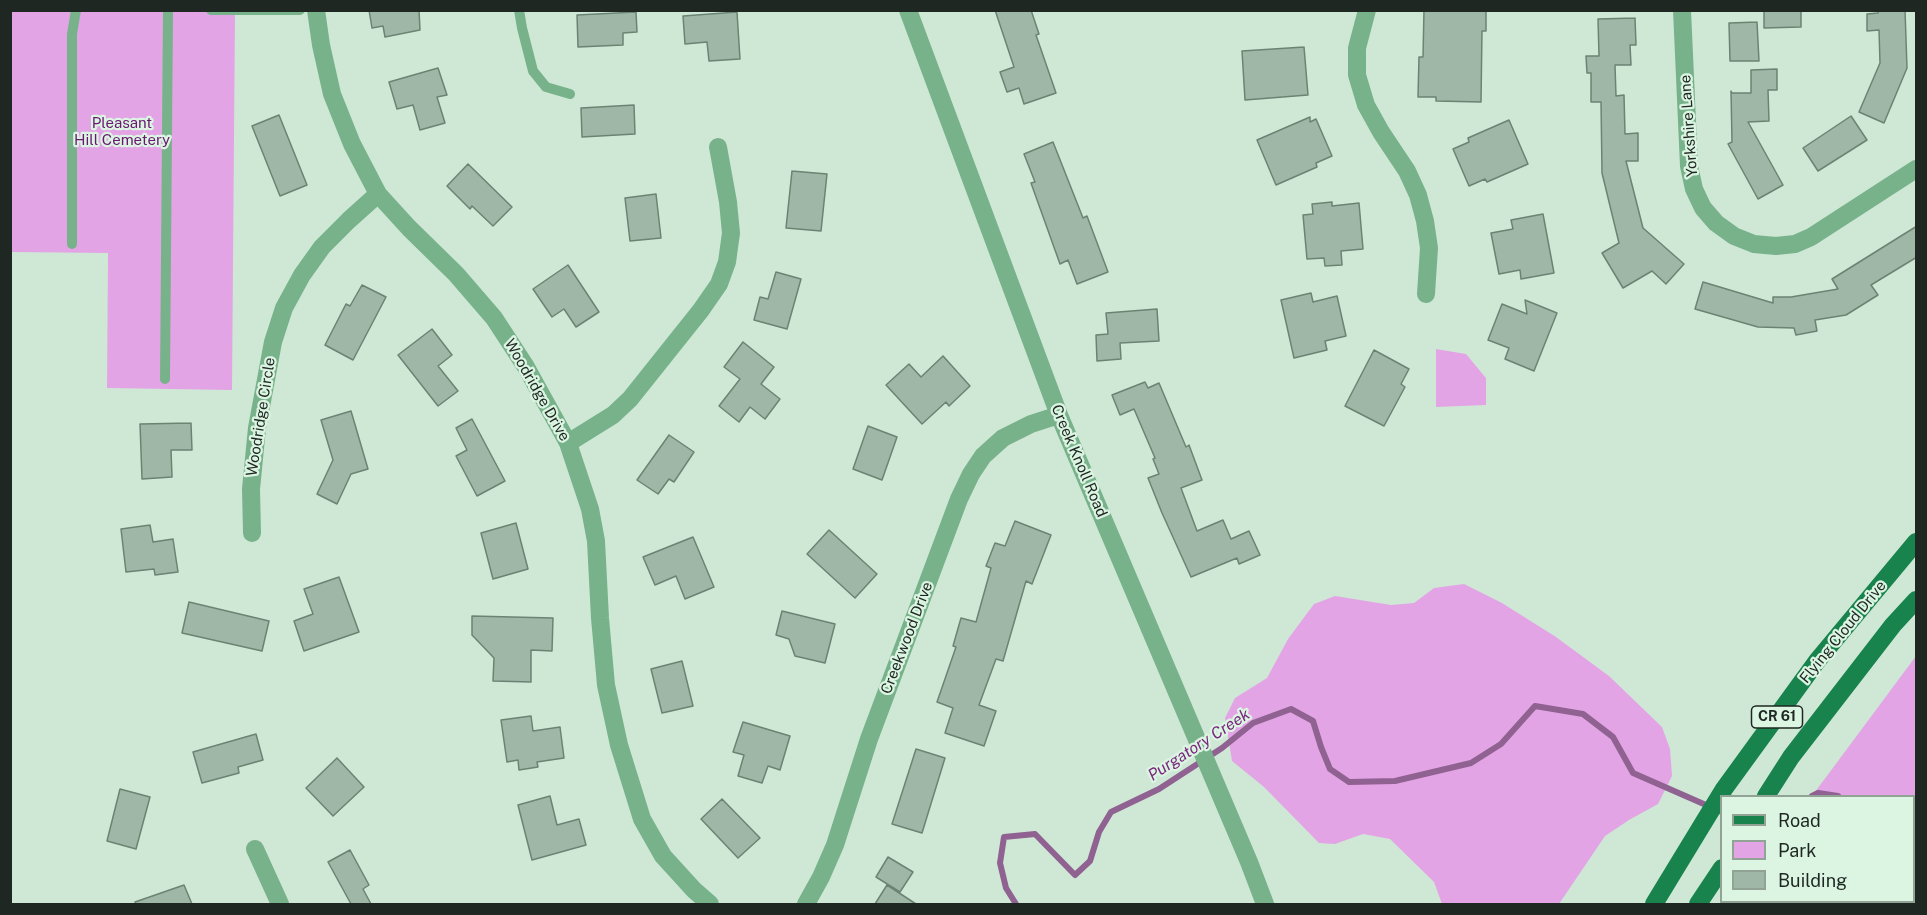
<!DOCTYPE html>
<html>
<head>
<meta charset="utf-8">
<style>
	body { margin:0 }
	#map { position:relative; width:1927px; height:915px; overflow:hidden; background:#cfe8d6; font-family:"Public Sans",sans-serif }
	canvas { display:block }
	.frame { position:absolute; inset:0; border:12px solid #1e2721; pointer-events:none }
	.legend { position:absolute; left:1720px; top:795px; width:195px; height:108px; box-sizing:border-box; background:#dcf5e3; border:2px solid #90a395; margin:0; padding:8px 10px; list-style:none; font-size:18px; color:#1e2721 }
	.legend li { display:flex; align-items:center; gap:12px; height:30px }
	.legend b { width:30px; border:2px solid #90a395 }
</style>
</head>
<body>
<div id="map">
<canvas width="1927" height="915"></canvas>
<div class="frame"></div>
<ul class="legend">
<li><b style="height:8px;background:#18834c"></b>Road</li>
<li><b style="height:16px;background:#e3a4e5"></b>Park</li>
<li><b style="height:16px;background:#9fb7a6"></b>Building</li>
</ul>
</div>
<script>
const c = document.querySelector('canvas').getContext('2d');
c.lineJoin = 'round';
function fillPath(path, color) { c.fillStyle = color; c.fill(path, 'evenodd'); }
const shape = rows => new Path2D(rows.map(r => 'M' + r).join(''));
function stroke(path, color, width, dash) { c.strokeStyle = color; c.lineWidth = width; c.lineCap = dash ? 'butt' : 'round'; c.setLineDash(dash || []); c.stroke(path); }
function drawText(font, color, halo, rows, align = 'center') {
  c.font = font + ' "Public Sans",sans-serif'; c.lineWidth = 4.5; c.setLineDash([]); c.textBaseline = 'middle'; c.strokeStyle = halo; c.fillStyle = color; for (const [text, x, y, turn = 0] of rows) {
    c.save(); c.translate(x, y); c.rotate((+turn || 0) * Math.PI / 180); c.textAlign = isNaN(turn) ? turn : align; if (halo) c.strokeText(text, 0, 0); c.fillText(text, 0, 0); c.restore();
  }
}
const green = shape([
	[11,11,235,11,232,390,107,388,108,253,11,252],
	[1436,349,1466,354,1486,378,1486,405,1436,407],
	[1464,584,1502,603,1556,637,1609,676,1662,727,1670,749,1672,776,1658,804,1629,820,1605,836,1559,904,1442,904,1434,882,1390,839,1363,834,1335,844,1319,843,1264,787,1232,761,1225,718,1235,698,1267,678,1288,639,1314,604,1335,596,1391,605,1414,603,1434,588],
	[1916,656,1916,904,1740,904,1742,902,1914,902,1914,796,1812,796]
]);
const stream = shape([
	[1812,796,1818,793,1838,796],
	[1914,811,1916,809],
	[1016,904,1006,888,1000,863,1004,837,1035,834,1075,875,1090,861,1099,832,1111,812,1159,789,1222,748,1253,723,1291,709,1313,721,1321,747,1330,769,1349,782,1395,781,1471,763,1501,744,1535,706,1583,714,1613,737,1633,773,1722,812]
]);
const building = shape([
	[369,10,419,10,420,30,385,37,383,26,372,28,369,10],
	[995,10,1031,10,1039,34,1036,35,1056,93,1024,104,1019,88,1007,92,1000,72,1014,67,995,10],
	[1424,10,1486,10,1486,31,1482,31,1481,102,1436,101,1436,97,1418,97,1419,57,1423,57,1424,10],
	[1764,10,1801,10,1801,27,1764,28,1764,10],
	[1878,10,1905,10,1907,68,1884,123,1859,112,1880,63,1879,30,1867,31,1867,14,1878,13,1878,10],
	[636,12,637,32,623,33,623,45,578,47,577,15,636,12],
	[737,12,740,59,709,61,707,42,685,44,683,16,737,12],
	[1635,18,1636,45,1630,45,1631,65,1615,65,1616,96,1624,95,1625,134,1638,133,1638,161,1626,161,1643,228,1684,264,1666,284,1652,271,1623,288,1602,253,1619,243,1602,173,1601,102,1591,102,1591,73,1587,73,1586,56,1599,56,1598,19,1635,18],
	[1757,22,1759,61,1730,61,1729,23,1757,22],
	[1304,47,1308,95,1245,100,1242,51,1304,47],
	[438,68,447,95,437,97,445,123,420,130,413,105,397,109,389,82,438,68],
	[1777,69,1777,90,1768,90,1769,121,1748,122,1783,185,1758,199,1728,144,1732,142,1731,91,1732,93,1751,93,1751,70,1777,69],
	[634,105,635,134,582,137,581,108,634,105],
	[279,115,307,185,280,196,252,126,279,115],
	[1851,116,1867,140,1818,171,1803,148,1851,116],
	[1310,117,1310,122,1316,119,1332,156,1316,163,1317,167,1276,185,1257,140,1310,117],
	[1509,120,1528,164,1487,182,1485,179,1469,186,1453,149,1469,142,1468,138,1509,120],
	[1053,142,1083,218,1087,216,1108,272,1077,284,1068,260,1060,264,1031,183,1035,182,1024,154,1053,142],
	[468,164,512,207,493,226,472,206,470,209,447,186,468,164],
	[792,171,827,174,821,231,786,228,792,171],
	[656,194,661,238,630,241,625,198,656,194],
	[1332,202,1332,206,1359,203,1363,249,1341,251,1342,265,1325,266,1324,258,1307,259,1303,215,1313,214,1312,204,1332,202],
	[1543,214,1554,273,1521,279,1520,270,1499,274,1491,233,1513,229,1511,220,1543,214],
	[1917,226,1917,257,1871,285,1878,295,1846,315,1815,320,1817,331,1796,335,1794,328,1758,327,1695,309,1703,282,1773,303,1773,297,1791,297,1838,289,1832,279,1917,226],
	[568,265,599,312,576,327,564,309,552,317,533,289,568,265],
	[776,272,801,279,787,329,754,320,760,297,768,299,776,272],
	[362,285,386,297,353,360,325,345,346,304,350,306,362,285],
	[1311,293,1313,302,1337,296,1346,336,1325,341,1327,350,1294,358,1281,300,1311,293],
	[1525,300,1557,313,1534,371,1505,359,1509,348,1488,340,1502,304,1527,314,1525,300],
	[1157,309,1159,341,1120,343,1121,359,1097,361,1096,335,1108,334,1106,313,1157,309],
	[432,329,452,355,438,366,458,391,438,406,398,355,432,329],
	[743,342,774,367,761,384,780,399,765,419,750,407,739,422,719,406,740,379,724,367,743,342],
	[1374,350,1409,369,1401,384,1405,387,1384,426,1345,406,1374,350],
	[943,356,970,386,949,406,946,402,922,424,886,385,909,364,921,377,943,356],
	[1145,382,1148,388,1159,383,1186,447,1189,445,1202,480,1181,488,1197,531,1223,520,1231,539,1249,531,1260,555,1239,564,1237,558,1191,577,1162,513,1148,478,1159,474,1153,459,1155,458,1134,409,1120,415,1112,395,1145,382],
	[351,411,368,469,351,474,337,504,317,494,333,460,321,420,351,411],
	[472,419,505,481,477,496,456,456,467,450,456,428,472,419],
	[191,423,192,450,171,450,172,477,142,479,140,424,191,423],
	[868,426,897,437,882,480,853,469,868,426],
	[669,435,694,452,674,482,669,479,658,494,637,480,669,435],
	[1015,521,1051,535,1032,584,1026,581,1003,661,996,659,979,705,996,711,984,746,945,733,953,708,937,702,956,647,953,646,961,618,976,622,991,568,986,566,995,543,1005,546,1015,521],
	[516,523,528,569,493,579,481,533,516,523],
	[150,525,153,542,173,539,178,572,155,575,154,569,126,572,121,529,150,525],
	[829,530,877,574,855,598,807,554,829,530],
	[693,537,714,587,685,599,676,576,655,585,643,557,693,537],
	[339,577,359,632,304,651,294,621,313,614,304,589,339,577],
	[189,602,269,621,262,651,182,633,189,602],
	[782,611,835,624,825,663,795,656,789,639,776,635,782,611],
	[472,616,553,618,552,651,531,650,531,682,493,681,494,658,472,635,472,616],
	[682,661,693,706,662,713,651,669,682,661],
	[531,716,533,731,560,727,564,758,537,762,538,767,519,770,518,760,507,762,501,720,531,716],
	[743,722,790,736,780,770,768,766,762,783,738,776,744,755,733,752,743,722],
	[256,734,263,760,238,767,239,773,202,783,193,752,256,734],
	[916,749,945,758,922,833,892,824,916,749],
	[337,758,364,787,333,816,306,788,337,758],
	[120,789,150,797,136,849,107,841,120,789],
	[550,796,557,825,579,819,586,845,532,860,518,805,550,796],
	[722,799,760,838,738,858,701,819,722,799],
	[350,850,369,885,363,889,371,904,351,904,328,862,350,850],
	[888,857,913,872,900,892,876,877,888,857],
	[184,885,192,904,136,904,135,902,184,885],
	[887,885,916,904,875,904,887,885]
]);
const lane = shape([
	[211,10,300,10],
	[519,10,522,28,533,71,546,87,570,94],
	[72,244,72,34,76,10],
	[165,379,168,10]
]);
const street = shape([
	[316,10,321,45,332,94,352,144,378,194,409,228,456,274,494,318,526,367,568,443,590,509,596,541,600,618,606,685,619,745,642,819,663,856,694,890,710,904],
	[908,10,1059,415,1249,862,1265,904],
	[1367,10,1357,48,1357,75,1366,105,1381,132,1407,171,1418,195,1425,221,1429,248,1426,294],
	[1682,10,1689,166,1694,189,1703,208,1716,223,1734,236,1754,244,1776,246,1795,244,1811,237,1916,169],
	[568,443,613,415,630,399,701,310,719,284,727,262,731,233,728,202,718,147],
	[252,533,251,489,257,428,273,342,284,308,302,275,322,247,349,220,378,194],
	[255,849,280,904],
	[806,904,821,877,835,845,869,739,959,499,971,474,983,456,1003,438,1031,424,1059,415]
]);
const primary = shape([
	[1766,796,1791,757,1893,625,1916,600],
	[1654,904,1724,789,1817,661,1916,542],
	[1698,904,1722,868]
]);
const shields = [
	[1777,717,51]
];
const shieldNames = [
	["CR 61",1777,717]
];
const parkNames = [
	["Pleasant",122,123],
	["Hill Cemetery",122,140]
];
const streetNames = [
	["Yorkshire Lane",1689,126,-94],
	["Woodridge Drive",537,390,60],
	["Woodridge Circle",261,417,-81],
	["Creek Knoll Road",1079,461,67],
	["Flying Cloud Drive",1843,632,-51],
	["Creekwood Drive",907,638,-69]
];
const waterNames = [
	["Purgatory Creek",1199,745,-33]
];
fillPath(green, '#e3a4e5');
stroke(stream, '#8f6291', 6);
fillPath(building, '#9fb7a6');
stroke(building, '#6c8373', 1.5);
stroke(lane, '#78b28b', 10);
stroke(street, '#78b28b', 18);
stroke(primary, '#18834c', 18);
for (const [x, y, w] of shields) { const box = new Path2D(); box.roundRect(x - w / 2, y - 11, w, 22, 4.5); c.fillStyle = '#dcf5e3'; c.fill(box); stroke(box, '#1e2721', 1.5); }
drawText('bold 14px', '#1e2721', null, shieldNames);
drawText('15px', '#6a176f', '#dcf5e3', parkNames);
drawText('15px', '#1e2721', '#dcf5e3', streetNames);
drawText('italic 16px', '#7a287e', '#dcf5e3', waterNames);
</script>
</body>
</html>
